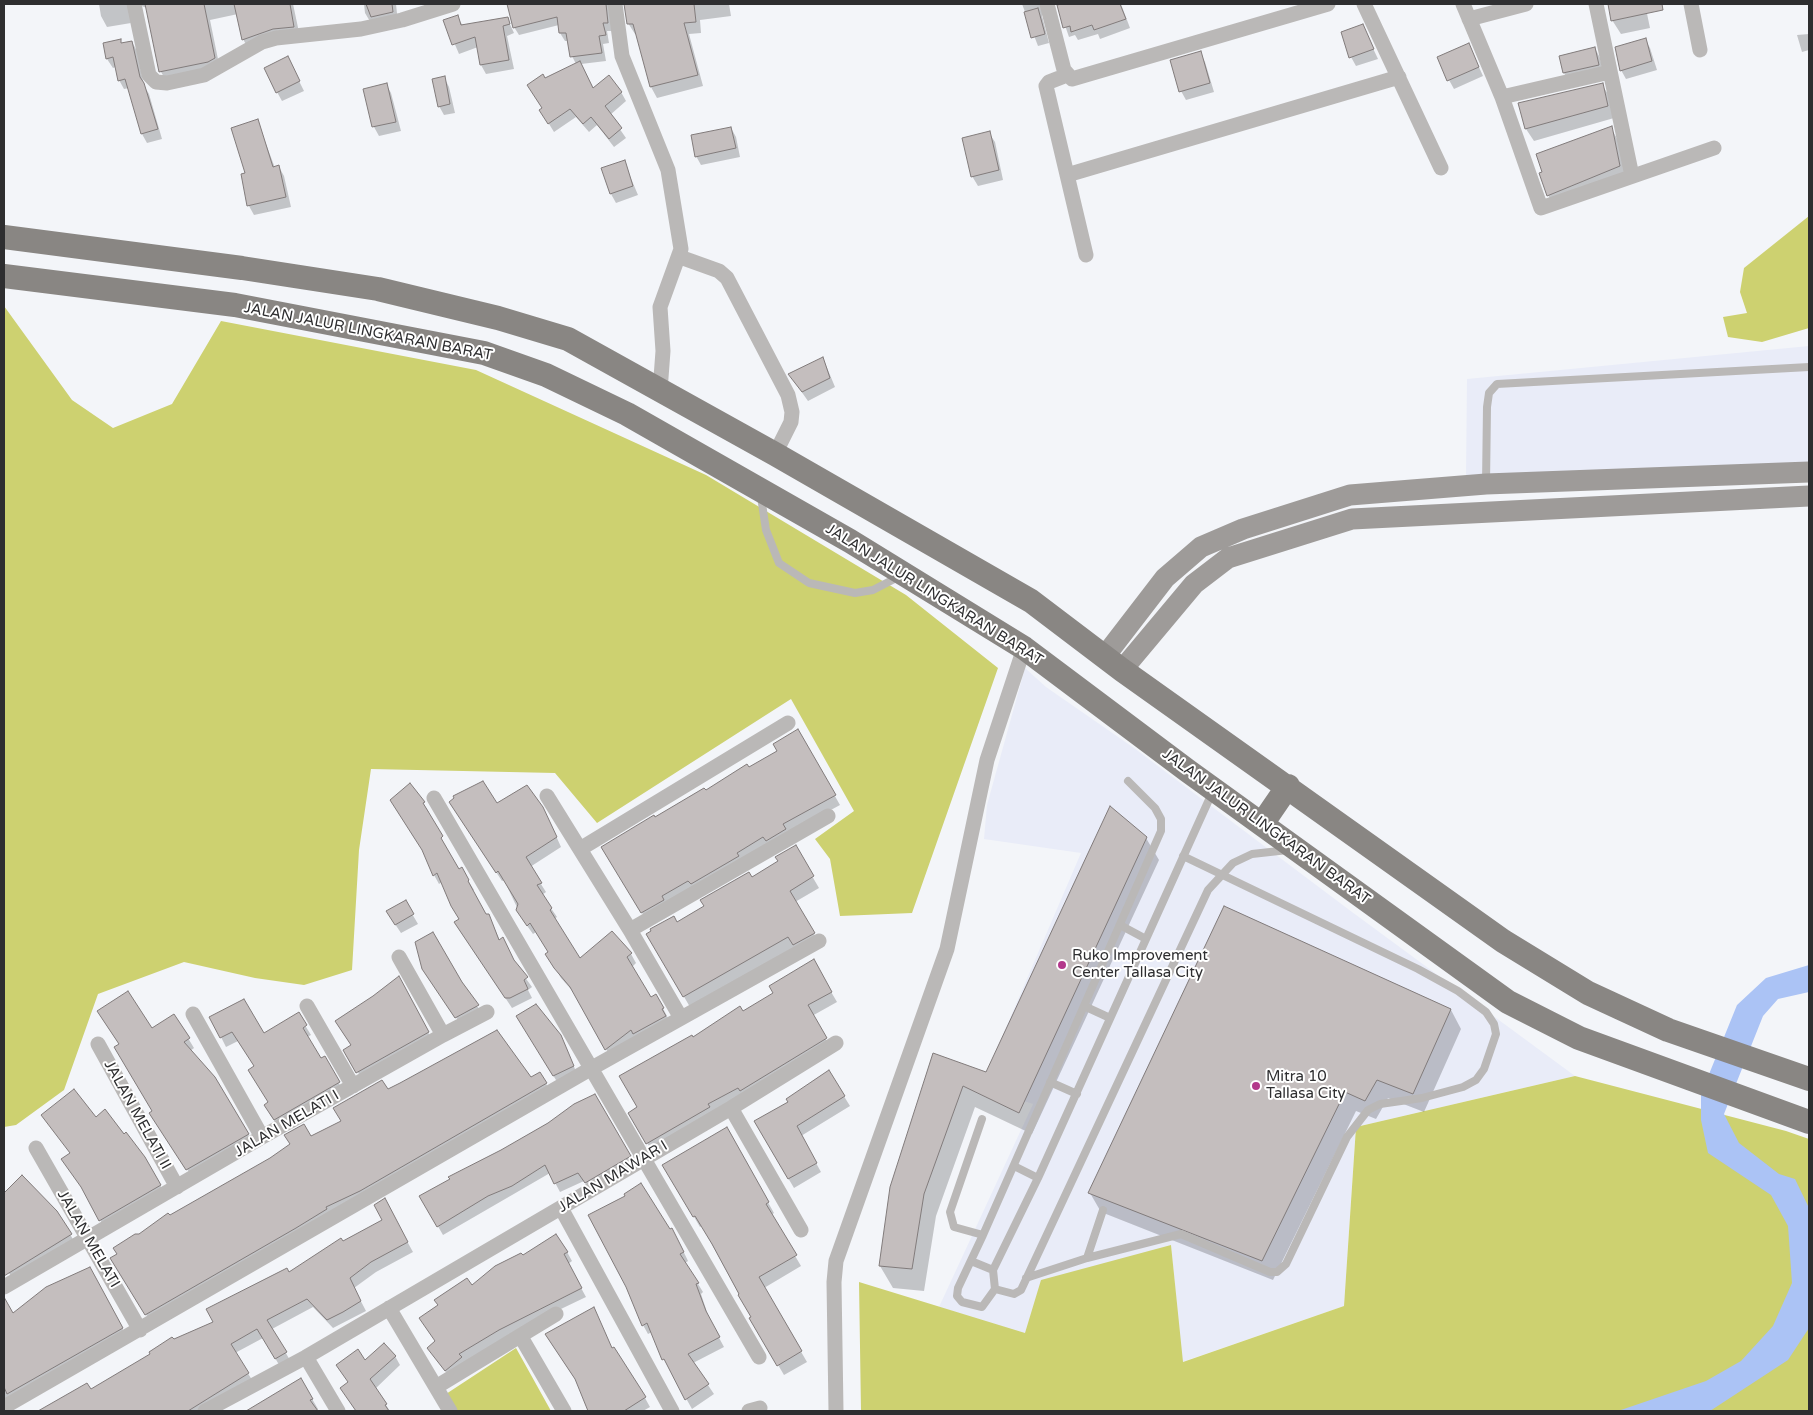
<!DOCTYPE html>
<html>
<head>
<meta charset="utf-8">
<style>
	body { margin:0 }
	#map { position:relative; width:1813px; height:1415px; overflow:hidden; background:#f3f5f9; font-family:"Varela Round",sans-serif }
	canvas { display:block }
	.frame { position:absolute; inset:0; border:5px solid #2e2e30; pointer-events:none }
</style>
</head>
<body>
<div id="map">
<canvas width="1813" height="1415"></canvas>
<div class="frame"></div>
</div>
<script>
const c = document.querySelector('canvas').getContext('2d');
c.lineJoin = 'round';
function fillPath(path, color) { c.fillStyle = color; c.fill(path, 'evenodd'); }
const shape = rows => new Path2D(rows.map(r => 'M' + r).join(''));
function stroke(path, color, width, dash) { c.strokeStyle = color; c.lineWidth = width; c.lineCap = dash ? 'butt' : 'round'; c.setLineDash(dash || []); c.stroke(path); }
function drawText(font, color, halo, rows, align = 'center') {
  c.font = font + ' "Varela Round",sans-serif'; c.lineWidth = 4; c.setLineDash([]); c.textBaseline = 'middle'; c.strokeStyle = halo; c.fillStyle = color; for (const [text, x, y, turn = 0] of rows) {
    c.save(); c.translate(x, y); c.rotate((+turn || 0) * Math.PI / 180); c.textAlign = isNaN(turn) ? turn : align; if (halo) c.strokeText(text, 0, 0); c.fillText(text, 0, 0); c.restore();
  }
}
const built = shape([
	[1809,346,1809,462,1466,476,1467,379],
	[1025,668,1046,687,1134,748,1352,912,1575,1076,1356,1127,1344,1306,1182,1362,1171,1245,1026,1334,939,1307,1033,1104,980,1088,1081,853,984,839,987,805]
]);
const green = shape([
	[1809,216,1809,328,1762,342,1728,337,1723,317,1747,313,1740,292,1744,268],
	[4,306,72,400,113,428,172,404,221,321,476,370,706,475,906,595,998,668,912,913,840,916,830,859,815,839,854,811,791,699,597,823,555,773,371,769,359,850,352,970,304,985,255,978,184,962,98,994,64,1090,16,1125,4,1127],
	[1575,1076,1786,1131,1809,1139,1809,1411,861,1411,859,1282,1025,1333,1041,1280,1171,1245,1183,1362,1344,1306,1356,1127],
	[516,1348,551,1411,456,1411,446,1394]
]);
const water = shape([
	[1809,965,1809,992,1778,999,1763,1016,1724,1114,1739,1143,1779,1174,1795,1179,1809,1208,1809,1328,1788,1360,1710,1411,1618,1411,1706,1381,1741,1361,1773,1326,1792,1283,1788,1226,1771,1195,1708,1153,1701,1120,1701,1094,1737,1005,1766,978]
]);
const shadow = shape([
	[99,4,293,4,300,37,249,50,243,39,238,14,210,20,220,69,167,82,161,72,147,8,139,5,131,23,107,27,101,16],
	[364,4,396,4,398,23,371,23,365,13],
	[509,4,613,4,612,31,607,31,609,43,603,44,606,61,581,64,594,89,621,92,626,101,610,115,626,138,614,147,597,125,589,132,576,117,554,132,546,119,545,79,576,64,572,56,569,41,565,41,560,33,559,25,519,35,514,27],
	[625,4,729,4,731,16,700,20,701,33,689,34,703,86,657,98,651,87,637,34,635,34,628,23],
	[1022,4,1050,4,1045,7,1042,16,1049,43,1038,46],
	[1052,4,1121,4,1130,28,1100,39,1098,34,1078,40,1075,35,1069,37,1058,5],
	[1609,4,1645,4,1650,28,1621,34,1612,20],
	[457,16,463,26,507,18,514,33,507,36,514,69,486,74,481,65,478,47,459,54,445,21],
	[1362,25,1378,59,1356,66,1351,57],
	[1809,34,1809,50,1802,52,1797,35],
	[1645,39,1650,48,1657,70,1626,79,1621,70],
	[120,41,122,44,132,42,137,51,144,86,149,94,162,139,147,143,142,134,129,88,124,89,119,80,116,67,113,68,107,59],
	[1469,45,1483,76,1454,89,1449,80],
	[1595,48,1600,58,1604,74,1569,82,1564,73,1560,56],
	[1200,53,1205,62,1214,92,1186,100,1181,91],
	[292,67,304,91,282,101,277,92],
	[444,77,449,87,455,113,444,115,439,106],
	[386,84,391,93,401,131,379,136,374,127,365,90],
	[1602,85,1610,97,1614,118,1534,141,1526,129,1520,104],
	[257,120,275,168,279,167,284,176,291,207,254,215,249,206,247,174],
	[731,128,736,137,740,157,701,165,696,156],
	[1611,128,1619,142,1628,180,1556,209,1548,195],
	[989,133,995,142,1003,180,978,186,972,176],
	[624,162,638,195,616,203,611,194],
	[823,358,835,387,808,401,789,374],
	[798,731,840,805,787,834,647,921,603,848,748,769,778,751],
	[410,785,429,812,427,813,459,871,461,869,474,890,472,891,485,915,488,915,493,925,500,941,503,938,516,965,532,987,528,990,532,998,512,1008,461,931,460,920,442,882,439,884,434,875],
	[496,805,548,818,561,847,530,867,546,892,542,895,557,917,554,919,580,960,612,933,631,954,636,963,632,967,650,998,656,995,668,1018,611,1058,576,995,561,978,547,954,550,953,536,932,533,934,523,920,504,880,502,881,456,812],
	[1146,838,1159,860,1032,1134,975,1107,936,1216,924,1291,893,1288,880,1266,934,1054,986,1074],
	[795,847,819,888,795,902,820,944,690,1007,648,935,677,924,780,862],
	[405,902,418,924,401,933,393,921],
	[813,961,837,1002,812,1016,831,1048,653,1153,630,1113,639,1108,693,1039,774,994],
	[429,978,461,982,483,1015,462,1026],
	[404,986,433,1042,363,1081,345,1050,352,1046],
	[1451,1010,1461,1029,1424,1112,1388,1098,1376,1119,1356,1111,1273,1280,1101,1212,1090,1193],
	[298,1014,311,1035,307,1037,321,1060,324,1058,344,1092,280,1128,270,1115,269,1103,255,1067,238,1041,226,1047,211,1017,264,1034],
	[174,1015,194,1048,190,1051,214,1077,253,1143,193,1178,156,1123,154,1112,151,1030],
	[518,1017,565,1046,578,1076,559,1085],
	[829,1072,850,1106,801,1136,821,1172,794,1188,755,1122,789,1102],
	[539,1073,552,1093,152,1324,117,1268,118,1255,139,1235,342,1122,387,1091,531,1079],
	[595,1096,635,1165,591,1191,584,1181,560,1192,550,1173,443,1235,421,1197],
	[105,1111,144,1157,165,1194,105,1229,86,1194,63,1160,71,1154,43,1115,95,1118],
	[726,1128,774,1213,771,1215,801,1266,764,1288,807,1362,784,1375,751,1319,752,1318,702,1226,700,1227,664,1166],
	[22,1177,56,1212,76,1244,14,1282,4,1264,4,1195],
	[384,1200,413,1252,376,1272,354,1288,366,1311,333,1328,313,1307,272,1329,291,1362,281,1368,263,1338,235,1353,254,1383,207,1411,41,1411,87,1385,90,1391,173,1341,215,1322,289,1274,383,1220],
	[670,1231,677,1238,688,1261,685,1263,703,1292,701,1294,710,1321,724,1347,693,1363,714,1394,692,1409,664,1359,652,1332,648,1334,643,1325],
	[567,1252,572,1261,568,1264,586,1297,517,1330,451,1379,428,1348,522,1257],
	[96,1280,128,1339,4,1410,4,1310,7,1308,13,1315],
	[395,1356,400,1365,375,1389,390,1411,356,1411,347,1397,349,1383,365,1362],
	[301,1380,318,1409,317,1411,247,1411],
	[578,1382,645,1398,650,1407,643,1411,591,1411]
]);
const building = shape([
	[145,4,204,4,215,58,208,62,159,72,145,4],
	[234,4,290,4,294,27,273,29,242,40,234,4],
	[366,4,392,4,393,12,371,17,366,4],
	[507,4,606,4,608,23,603,23,606,35,599,36,602,53,570,57,566,33,559,33,557,17,513,28,507,4],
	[624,4,694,4,696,22,684,23,698,75,650,87,633,24,627,24,624,4],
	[1062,4,1120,4,1126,19,1094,30,1092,25,1071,32,1070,26,1063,28,1057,5,1062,4],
	[1608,4,1662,4,1663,10,1611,21,1608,4],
	[1038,8,1045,34,1031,38,1024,12,1038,8],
	[458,15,461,25,508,17,510,24,503,26,509,60,480,65,475,37,452,45,443,20,458,15],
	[1363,24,1374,49,1349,58,1341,32,1363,24],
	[1646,38,1652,61,1620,71,1615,47,1646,38],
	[121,39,121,43,132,41,140,77,144,83,158,129,141,134,125,79,118,81,113,57,106,59,103,43,121,39],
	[1469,43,1479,67,1447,81,1437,57,1469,43],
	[1595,47,1599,65,1563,73,1559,56,1595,47],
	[1201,51,1210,83,1179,92,1170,60,1201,51],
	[288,56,300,81,276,93,264,68,288,56],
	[580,61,593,88,609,75,622,92,605,106,622,128,609,139,591,117,583,124,570,109,548,124,539,110,542,108,527,85,543,74,545,78,580,61],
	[445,76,450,104,438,107,432,79,445,76],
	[387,83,396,122,372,127,363,89,387,83],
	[1603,83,1608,106,1525,129,1518,103,1603,83],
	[258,119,273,167,279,165,286,197,247,206,241,174,245,173,231,128,258,119],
	[1612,126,1620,166,1547,196,1539,173,1542,172,1536,154,1612,126],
	[731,127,736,148,695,157,691,135,731,127],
	[990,131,999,170,971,177,962,138,990,131],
	[625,160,633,186,610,194,601,168,625,160],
	[823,357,830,378,802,392,788,374,823,357],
	[798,729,836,795,783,824,786,829,766,841,763,837,737,853,739,856,691,884,688,881,662,896,664,900,641,913,601,847,654,815,655,817,704,788,706,790,747,764,749,767,777,751,773,744,798,729],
	[483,781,497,803,527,785,543,807,557,837,526,857,542,883,537,885,552,908,550,910,580,958,612,931,632,953,627,957,651,997,656,994,664,1008,662,1009,666,1016,633,1034,631,1030,605,1050,570,987,554,968,545,954,548,952,530,923,527,926,516,910,518,904,498,871,496,873,449,802,454,798,453,796,483,781],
	[410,783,425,802,423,803,443,836,441,838,459,869,462,867,469,880,468,881,486,914,489,914,499,940,503,937,514,960,528,977,524,980,528,989,510,998,505,998,454,922,459,919,451,906,437,873,433,876,422,850,390,800,410,783],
	[1110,806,1147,837,1019,1113,963,1086,924,1194,912,1269,879,1266,890,1187,933,1053,986,1072,1110,806],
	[796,845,814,876,790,891,815,933,793,945,788,937,683,997,646,934,651,931,650,929,674,916,677,922,704,906,700,900,749,872,752,877,778,861,775,857,796,845],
	[406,900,414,914,395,925,386,911,406,900],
	[1224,906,1451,1009,1413,1094,1377,1080,1365,1101,1345,1092,1262,1261,1088,1193,1224,906],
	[433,932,462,982,479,1005,455,1018,422,969,415,942,433,932],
	[814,959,832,992,808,1005,827,1038,740,1091,738,1088,708,1104,710,1107,646,1144,628,1113,637,1107,619,1076,692,1035,693,1037,740,1006,743,1011,773,993,769,986,814,959],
	[399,976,429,1032,356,1073,343,1050,351,1045,335,1021,373,996,399,976],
	[128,991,152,1028,174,1014,190,1038,184,1042,215,1077,249,1134,186,1170,149,1113,152,1111,114,1047,119,1044,97,1011,128,991],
	[244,999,264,1033,299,1012,307,1025,303,1028,321,1058,325,1056,340,1082,274,1120,264,1105,268,1102,248,1070,254,1066,232,1032,220,1038,209,1017,244,999],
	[536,1004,561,1035,574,1066,553,1076,516,1016,536,1004],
	[497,1030,531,1077,540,1072,547,1083,360,1191,326,1207,327,1209,296,1228,145,1315,110,1258,117,1254,113,1248,135,1234,139,1234,168,1213,170,1215,270,1158,290,1144,284,1135,304,1124,311,1136,341,1121,333,1108,382,1080,388,1089,400,1083,497,1030],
	[829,1070,845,1096,797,1126,817,1163,788,1179,754,1121,788,1102,786,1099,829,1070],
	[74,1089,96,1117,105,1109,124,1134,126,1132,145,1157,161,1185,99,1221,81,1187,61,1159,70,1153,41,1115,74,1089],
	[595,1094,631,1156,585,1183,578,1173,554,1184,545,1165,512,1186,488,1196,437,1227,419,1196,450,1179,448,1177,501,1150,548,1123,574,1104,595,1094],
	[727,1127,769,1202,766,1204,797,1255,759,1277,802,1351,777,1366,749,1318,751,1317,738,1295,739,1294,712,1244,695,1216,693,1217,662,1165,727,1127],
	[22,1175,57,1211,72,1234,4,1276,4,1193,22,1175],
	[641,1183,670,1229,672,1228,684,1252,680,1254,699,1283,696,1284,706,1311,720,1337,688,1354,709,1384,685,1400,664,1359,662,1360,647,1323,642,1326,626,1287,588,1215,625,1196,624,1194,641,1183],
	[385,1198,408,1242,371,1262,350,1278,361,1301,343,1312,327,1320,307,1299,267,1320,287,1352,275,1359,257,1329,231,1344,249,1373,188,1411,38,1411,87,1383,91,1389,150,1354,149,1352,172,1337,174,1339,213,1322,206,1309,287,1268,289,1272,341,1238,343,1241,382,1220,374,1205,385,1198],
	[556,1234,568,1252,564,1254,582,1288,499,1330,459,1354,462,1357,445,1371,427,1348,435,1341,419,1318,438,1305,434,1300,467,1278,472,1285,495,1266,521,1253,523,1255,556,1234],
	[90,1267,123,1328,7,1394,4,1387,4,1297,13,1313,46,1287,90,1267],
	[594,1307,612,1348,614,1347,646,1397,624,1411,588,1411,575,1379,545,1334,594,1307],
	[384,1343,396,1356,370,1379,387,1404,385,1405,389,1411,356,1411,340,1388,348,1382,336,1365,358,1349,365,1360,384,1343],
	[301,1378,313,1399,310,1400,318,1411,246,1411,301,1378]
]);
const service = shape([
	[1486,484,1487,407,1489,393,1497,384,1809,367],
	[761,497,766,530,779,563,809,583,855,593,873,590,900,576],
	[1120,925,1146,939],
	[1084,1006,1110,1018],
	[1050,1082,1077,1094],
	[982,1119,950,1212,954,1227,983,1235,958,1288,957,1296,962,1302,982,1307,995,1289,1014,1294,1021,1290,1208,890,1233,863,1252,854,1288,850],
	[1014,1166,1038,1178],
	[983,1235,1161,831,1161,819,1155,808,1128,781],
	[1087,1258,1103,1210],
	[971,1261,993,1270,995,1289],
	[993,1270,1038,1178,1212,793],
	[1026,1278,1087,1258,1181,1234,1270,1272,1277,1272,1286,1264,1347,1137,1368,1110,1380,1104,1422,1098,1463,1087,1476,1080,1484,1069,1496,1034,1494,1024,1486,1012,1458,991,1418,969,1183,856]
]);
const minor = shape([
	[134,4,149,75,156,82,167,83,204,75,262,42,276,38,361,29,402,20,453,4],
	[615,4,622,56,668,170,681,249,660,307,663,351,660,391],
	[1047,4,1064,70,1072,79,1328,4],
	[1364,4,1441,168],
	[1463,4,1502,97,1541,208,1714,148],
	[1596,4,1632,176],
	[1691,4,1700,50],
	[1469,19,1526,4],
	[1067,75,1049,82,1046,86,1086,255],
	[1502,97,1610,72],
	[1067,175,1399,77],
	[680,257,719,271,727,278,788,395,792,412,791,422,775,454],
	[547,796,630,930,681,1018],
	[434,798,759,1357],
	[580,849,788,723],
	[630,930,828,816],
	[399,957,443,1035],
	[307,1006,353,1086],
	[193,1014,262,1137],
	[98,1044,177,1187],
	[731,1108,801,1230],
	[36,1148,140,1330],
	[561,1208,672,1411],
	[4,1287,262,1137,443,1035,487,1012],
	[389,1308,450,1411],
	[521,1337,564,1411],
	[306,1357,338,1411],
	[436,1387,556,1314],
	[4,1407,592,1068,819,941],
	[205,1411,306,1357,731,1108,836,1043],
	[749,1411,760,1408],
	[836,1411,834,1282,836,1261,947,949,987,760,1024,648]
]);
const secondary = shape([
	[1105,656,1165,578,1201,547,1243,529,1350,495,1486,484,1809,472],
	[1122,670,1194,584,1228,558,1352,519,1809,496]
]);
const primary = shape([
	[4,237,242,268,378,289,498,318,568,339,775,454,1031,601,1122,670,1503,941,1588,993,1668,1030,1809,1079],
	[4,276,235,305,484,353,546,375,627,414,850,541,1024,648,1188,771,1508,1002,1579,1038,1809,1122],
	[1262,824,1288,786]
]);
const markers = [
	[1062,965,5,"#b3388b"],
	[1256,1086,5,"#b3388b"]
];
const streetNames = [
	["JALAN JALUR LINGKARAN BARAT",368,332,11],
	["JALAN JALUR LINGKARAN BARAT",934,595,32],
	["JALAN JALUR LINGKARAN BARAT",1266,827,36],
	["JALAN MELATI II",137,1115,61],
	["JALAN MELATI I",287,1124,-30],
	["JALAN MAWAR I",613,1177,-31],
	["JALAN MELATI",88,1239,60]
];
const poiNames = [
	["Ruko Improvement",1072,956],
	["Center Tallasa City",1072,973],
	["Mitra 10",1266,1077],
	["Tallasa City",1266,1094]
];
fillPath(built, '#e9ecf8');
fillPath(green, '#cdd170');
fillPath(water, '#abc3f5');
fillPath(shadow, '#0003');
fillPath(building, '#c4bebe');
stroke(building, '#817b7b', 1);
stroke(service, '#bab8b7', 8);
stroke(minor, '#bab8b7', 15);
stroke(secondary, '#9e9b99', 21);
stroke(primary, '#898683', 24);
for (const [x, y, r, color] of markers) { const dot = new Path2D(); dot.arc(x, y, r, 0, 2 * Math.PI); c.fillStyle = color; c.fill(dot); stroke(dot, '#fff', 2); }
drawText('15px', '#2e2e30', '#fff', streetNames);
drawText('15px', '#2e2e30', '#fff', poiNames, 'left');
</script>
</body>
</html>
